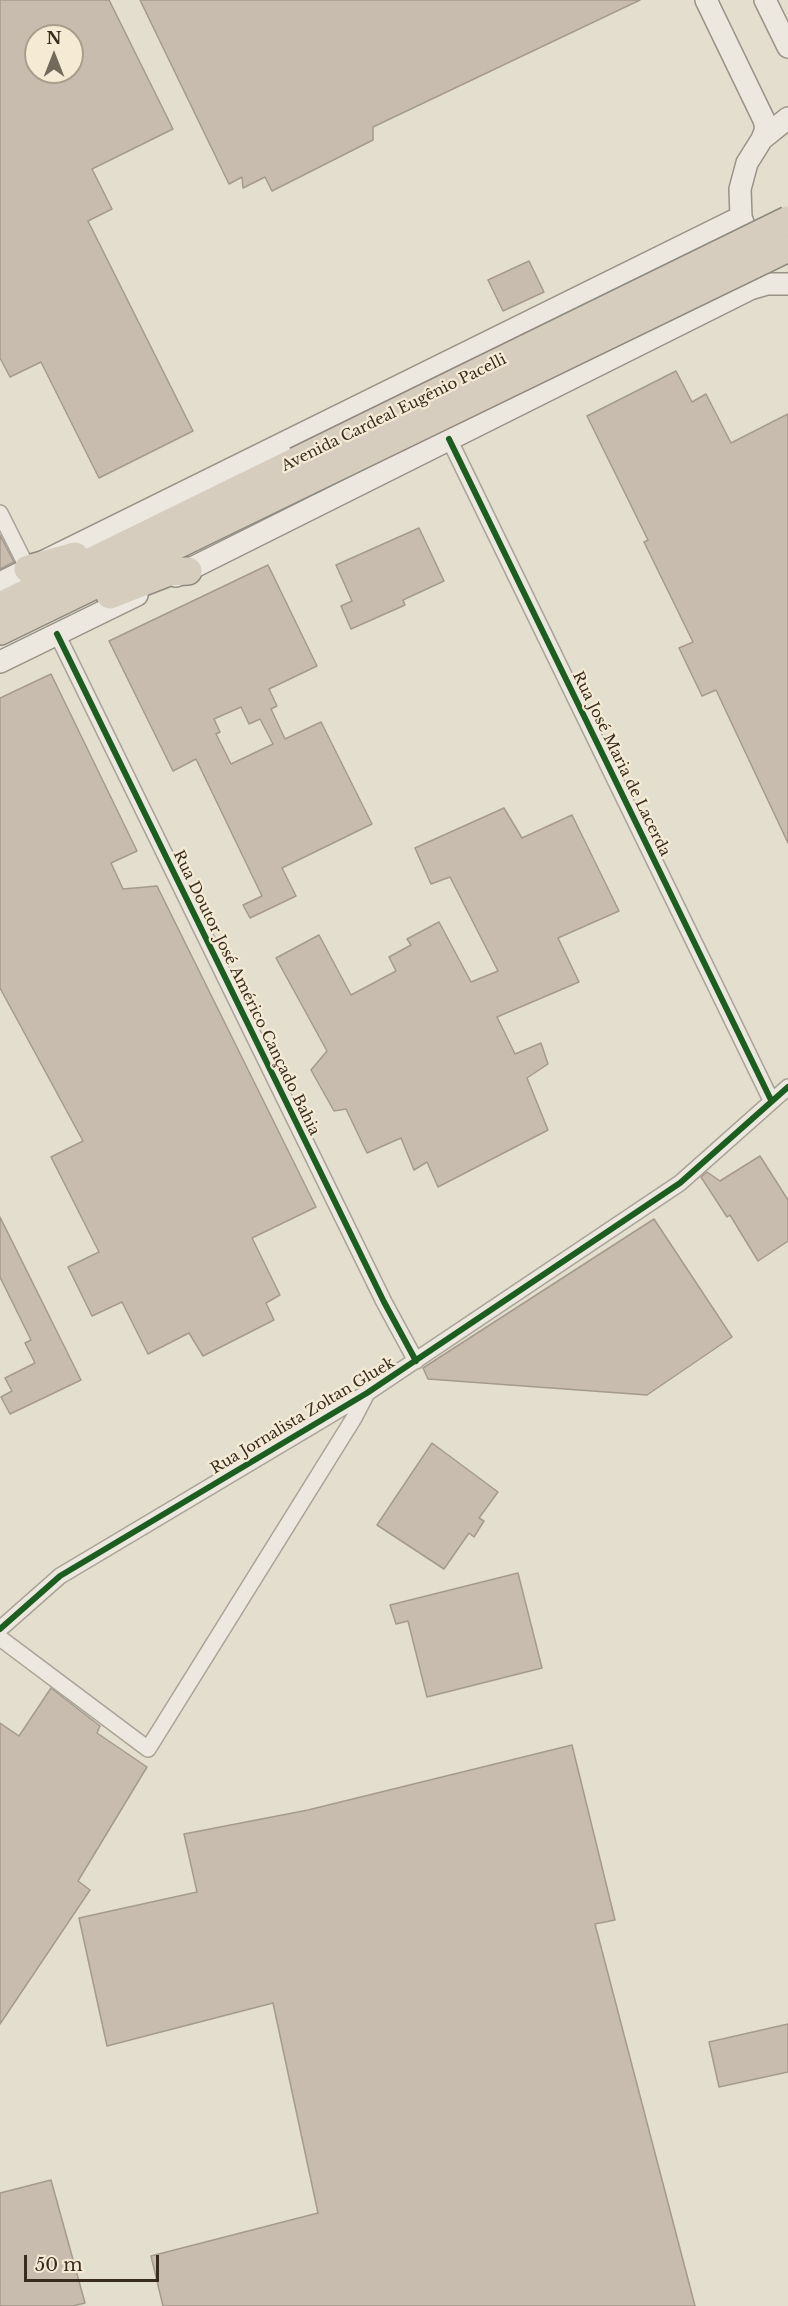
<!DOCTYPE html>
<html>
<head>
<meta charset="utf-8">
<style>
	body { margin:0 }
	#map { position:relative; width:788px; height:2306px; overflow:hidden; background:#e4dece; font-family:"Libre Baskerville",serif }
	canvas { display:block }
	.north { position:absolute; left:24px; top:24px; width:60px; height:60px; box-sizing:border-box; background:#f5ebd5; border:2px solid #a99e8c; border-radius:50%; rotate:0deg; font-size:16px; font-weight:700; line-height:24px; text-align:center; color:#382b1f }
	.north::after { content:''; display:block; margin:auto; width:21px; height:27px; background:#746a5c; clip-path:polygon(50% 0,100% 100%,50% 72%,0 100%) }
	.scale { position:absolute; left:24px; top:2255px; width:135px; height:27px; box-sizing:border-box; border:3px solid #382b1f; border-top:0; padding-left:8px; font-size:18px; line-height:21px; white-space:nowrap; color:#382b1f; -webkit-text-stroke:4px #f5ebd5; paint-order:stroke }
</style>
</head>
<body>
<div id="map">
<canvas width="788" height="2306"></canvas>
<div class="north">N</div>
<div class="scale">50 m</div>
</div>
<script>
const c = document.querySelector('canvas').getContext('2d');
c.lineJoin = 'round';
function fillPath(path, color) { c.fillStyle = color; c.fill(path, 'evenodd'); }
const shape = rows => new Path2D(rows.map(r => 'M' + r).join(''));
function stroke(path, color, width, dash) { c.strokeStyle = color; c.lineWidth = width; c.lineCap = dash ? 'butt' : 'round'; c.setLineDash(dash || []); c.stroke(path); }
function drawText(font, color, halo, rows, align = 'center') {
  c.font = font + ' "Libre Baskerville",serif'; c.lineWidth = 4.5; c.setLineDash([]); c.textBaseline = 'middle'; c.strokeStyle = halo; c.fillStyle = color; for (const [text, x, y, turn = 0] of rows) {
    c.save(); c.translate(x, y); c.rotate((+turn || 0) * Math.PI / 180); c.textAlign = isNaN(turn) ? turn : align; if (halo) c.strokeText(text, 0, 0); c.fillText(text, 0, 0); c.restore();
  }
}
const building = shape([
	[0,0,109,0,173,129,92,169,112,209,88,221,193,431,99,478,41,362,10,377,0,358,0,0],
	[36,36,72,36,72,72,36,72,36,36],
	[140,0,640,0,373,127,373,140,272,191,265,177,243,188,242,177,229,184,140,0],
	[529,261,544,292,503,311,488,280,529,261],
	[676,371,692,402,706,394,731,443,788,414,788,843,716,690,702,696,679,648,693,642,644,542,648,540,587,416,676,371],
	[419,528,444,581,403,600,405,605,351,629,341,606,352,601,336,565,419,528],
	[0,535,14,562,0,569,0,535],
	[268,565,317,666,269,689,277,706,271,709,285,739,321,722,372,824,282,868,296,896,250,918,243,905,262,896,196,759,173,771,109,641,268,565],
	[241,707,249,724,260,719,273,744,231,764,216,734,220,732,214,719,241,707],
	[51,674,137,851,111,863,123,889,157,886,316,1207,252,1238,280,1295,266,1303,274,1320,203,1356,189,1333,148,1354,122,1302,92,1316,68,1267,99,1252,51,1157,83,1141,0,988,0,698,51,674],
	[504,808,522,838,572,815,619,911,558,938,579,982,497,1017,515,1054,541,1043,548,1064,527,1078,548,1130,438,1187,427,1162,414,1170,401,1138,367,1153,346,1109,334,1111,311,1070,327,1051,276,958,319,935,351,995,396,971,389,957,411,945,407,939,439,922,471,982,498,971,450,877,431,884,415,848,504,808],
	[760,1156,788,1200,788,1241,758,1261,730,1215,727,1217,701,1177,707,1172,720,1181,760,1156],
	[0,1217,81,1380,10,1414,1,1397,12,1391,5,1378,35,1363,25,1343,31,1340,0,1277,0,1217],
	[654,1219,732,1337,647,1395,428,1379,423,1368,654,1219],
	[432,1443,498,1492,479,1518,484,1521,474,1537,469,1533,444,1569,377,1525,432,1443],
	[518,1573,542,1668,427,1697,408,1621,396,1624,390,1605,518,1573],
	[51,1688,100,1726,97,1733,147,1767,78,1881,90,1890,0,2024,0,1723,19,1736,51,1688],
	[572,1745,615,1920,595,1924,695,2306,163,2306,151,2256,318,2213,273,2003,107,2046,79,1918,197,1892,184,1834,308,1810,572,1745],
	[788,2024,788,2072,719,2087,709,2042,788,2024],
	[51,2180,85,2303,73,2306,0,2306,0,2193,51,2180]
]);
const minor = shape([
	[449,439,771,1100],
	[0,513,28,569],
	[57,634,384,1302,416,1361],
	[0,1629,60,1576,367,1393,680,1183,788,1087],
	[0,1638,148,1749,354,1418,367,1393]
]);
const secondary = shape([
	[706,0,764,120,766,129,762,139],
	[765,0,788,47],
	[745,228,741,217,740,189,747,163,762,139,788,118],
	[176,576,750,289,767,284,788,284],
	[0,583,741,217],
	[0,662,137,595]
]);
const motorway = shape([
	[28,569,75,556],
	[110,595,169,572,188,571],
	[0,606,296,461],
	[0,631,308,481]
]);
const motorwayBridge = shape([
	[296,461,788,220],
	[308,481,788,248]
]);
const cycleway = shape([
	[449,439,771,1100],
	[57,634,384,1302,416,1361],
	[0,1629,60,1576,367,1393,680,1183,788,1087]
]);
const streetNames = [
	["Avenida Cardeal Eugênio Pacelli",394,413,-26],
	["Rua José Maria de Lacerda",621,764,64],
	["Rua Doutor José Américo Cançado Bahia",246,993,64],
	["Rua Jornalista Zoltan Gluek",303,1416,-31]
];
fillPath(building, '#c8bcaf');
stroke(building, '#a59a8d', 1.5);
stroke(minor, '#aaa397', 18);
stroke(secondary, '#999287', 24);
stroke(motorway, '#8f887e', 30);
stroke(minor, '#ece8df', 15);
stroke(secondary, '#ece8df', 21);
stroke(motorway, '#d7cdbf', 27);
stroke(motorwayBridge, '#8f887e', 30, []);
stroke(motorwayBridge, '#d7cdbf', 27);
stroke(cycleway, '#1b5e20', 6);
drawText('15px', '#382b1f', '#f5ebd5', streetNames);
</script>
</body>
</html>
